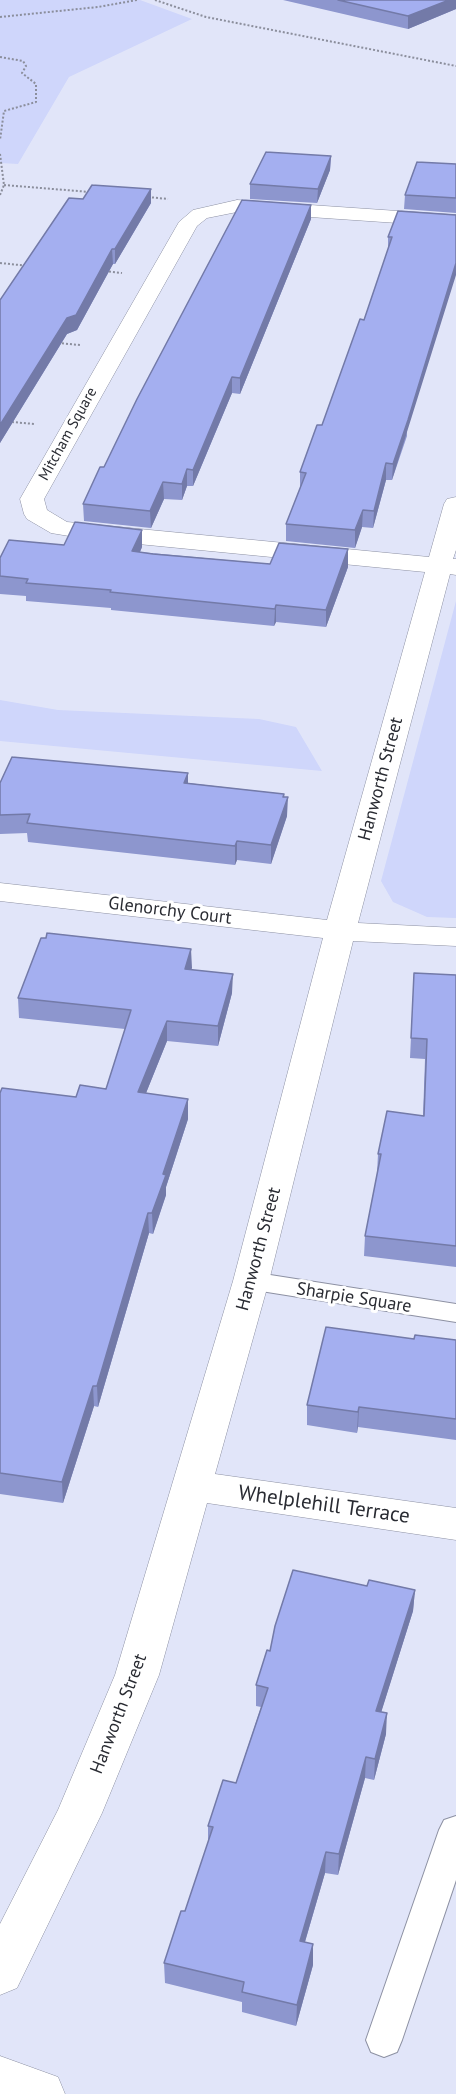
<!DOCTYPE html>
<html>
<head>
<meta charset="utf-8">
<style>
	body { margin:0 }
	canvas { display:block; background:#e1e5f9 }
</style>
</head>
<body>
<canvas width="456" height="2094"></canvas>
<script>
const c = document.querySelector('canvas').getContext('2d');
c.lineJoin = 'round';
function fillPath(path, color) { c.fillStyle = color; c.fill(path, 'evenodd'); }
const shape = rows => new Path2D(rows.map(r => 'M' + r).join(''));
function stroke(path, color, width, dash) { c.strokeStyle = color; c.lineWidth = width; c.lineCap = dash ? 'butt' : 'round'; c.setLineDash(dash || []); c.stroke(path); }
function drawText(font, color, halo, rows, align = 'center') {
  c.font = font + ' "PT Sans",sans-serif'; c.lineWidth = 6; c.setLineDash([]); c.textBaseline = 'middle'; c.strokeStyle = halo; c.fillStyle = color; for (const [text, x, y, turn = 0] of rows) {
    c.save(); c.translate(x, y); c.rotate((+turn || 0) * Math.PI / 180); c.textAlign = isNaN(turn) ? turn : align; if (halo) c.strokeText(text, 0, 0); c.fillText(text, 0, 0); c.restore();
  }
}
const green = shape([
	[0,0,140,0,192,19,69,77,18,164,0,163],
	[456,601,456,918,427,917,393,902,381,881],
	[0,700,58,710,259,719,296,727,322,771,0,741]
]);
const path = shape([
	[155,0,206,17,456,66],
	[0,17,98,7,137,0],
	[0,57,23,61,26,66,22,73,36,84,36,102,4,111,0,140],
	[0,154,4,185,0,195],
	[4,185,90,192],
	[148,197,168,199],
	[0,263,29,266],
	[105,271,122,273],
	[58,343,80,345],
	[0,421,35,424]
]);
const service = shape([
	[251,1272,456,1304,456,1322,242,1288,238,1281,242,1274,251,1272],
	[456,1816,456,1880,402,2040,397,2052,384,2057,371,2052,366,2040,439,1830,444,1820,456,1816]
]);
const minor = shape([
	[237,200,456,215,456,227,237,212,207,218,197,226,44,499,47,510,67,522,429,557,444,504,447,499,456,497,456,550,453,559,456,559,456,575,450,574,358,923,456,928,456,946,353,941,269,1281,215,1474,456,1508,456,1540,207,1503,159,1675,102,1813,17,1988,0,1995,0,1924,58,1810,115,1675,233,1281,323,938,0,901,0,883,327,920,425,572,87,539,51,533,27,519,24,514,20,499,179,222,193,210,237,200],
	[0,2056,58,2077,65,2094,0,2094,0,2056]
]);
const wall = shape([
	[283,0,456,0,456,9,408,29],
	[331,156,330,170,317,203,250,199,250,184],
	[456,164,456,213,404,209,405,195],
	[151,189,151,203,115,264,113,264,77,330,67,334,0,443,0,300,83,199],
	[311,205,311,219,240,394,232,393,193,486,187,486,182,500,164,499,151,528,84,521,83,504,104,467],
	[398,211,407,436,392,480,386,480,373,528,362,527,355,548,286,541,286,524,300,489,300,472,322,425,364,320,388,249,388,237],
	[64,545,142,547,140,552,270,564,348,549,348,567,326,627,276,622,274,626,111,610,111,608,26,601,26,596,0,594,0,558],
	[188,773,188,783,284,794,287,816,271,864,237,860,235,865,28,842,27,833,0,834,0,783],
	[191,949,191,970,232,993,218,1046,167,1041,146,1093,188,1119,166,1187,166,1195,153,1234,149,1233,98,1407,94,1406,63,1503,0,1494,0,1093,76,1097,106,1089,125,1029,19,1018,18,998],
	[414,973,456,975,456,1267,364,1256,365,1236,377,1174,378,1154,423,1116,425,1059,410,1058],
	[414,1339,456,1340,456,1440,358,1427,357,1433,307,1425,307,1405],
	[367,1586,415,1590,413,1611,381,1712,386,1734,374,1780,365,1778,338,1875,325,1873,305,1942,313,1965,296,2026,242,2012,242,2002,165,1983,164,1963,185,1911,208,1844,208,1826,236,1783,261,1707,256,1706,256,1685,270,1651]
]);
const shadedWall = shape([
	[449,0,456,0,456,9,408,29,408,16],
	[331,156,330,170,317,203,318,189],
	[151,189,151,203,115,264,115,249],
	[311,205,311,219,240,394,240,378],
	[112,249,113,264,77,330,67,334,0,443,0,425,67,318],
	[456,263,456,275,392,480,393,464],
	[232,377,232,393,193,486,193,470],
	[386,463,386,480,373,528,374,511],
	[187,469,187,486,182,500,182,484],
	[163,482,164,499,151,528,150,511],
	[363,510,362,527,355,548,355,530],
	[142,530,142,547,133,568,132,551],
	[348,549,348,567,326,627,326,610],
	[276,605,276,622,274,626,275,609],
	[188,773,188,791,184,783],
	[284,794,284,809,288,797,287,816,271,864,271,845],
	[237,841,237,860,235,865,235,846],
	[191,949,192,968,185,989,185,969],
	[233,974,232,993,218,1046,218,1026],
	[167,1021,167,1041,138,1113,138,1092],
	[188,1099,188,1119,166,1187,166,1195,153,1234,152,1213,163,1174],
	[148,1213,149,1233,98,1407,97,1386],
	[93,1386,94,1406,63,1503,62,1482],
	[359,1407,358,1427,357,1433,358,1412],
	[415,1590,413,1611,375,1732,376,1711],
	[387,1713,386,1734,374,1780,375,1759],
	[366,1757,365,1778,338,1875,339,1854],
	[326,1852,325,1873,299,1962,300,1941],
	[313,1944,313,1965,296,2026,297,2005]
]);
const building = shape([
	[338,0,449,0,408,16,338,0],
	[266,152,331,156,318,189,250,184,266,152],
	[417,162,456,164,456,198,405,195,417,162],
	[92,185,151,189,115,249,112,249,76,315,67,318,0,425,0,300,69,198,83,199,92,185],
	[242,200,311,205,240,378,232,377,193,470,187,469,182,484,163,482,150,511,83,504,100,467,104,467,137,399,242,200],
	[398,211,456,215,456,263,408,420,393,464,386,463,374,511,363,510,355,530,286,524,306,473,300,472,317,425,322,425,360,319,364,320,392,237,388,237,398,211],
	[75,522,142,530,132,551,153,554,270,564,279,543,348,549,326,610,276,605,275,609,110,592,111,590,26,583,28,579,0,576,0,558,9,540,64,545,75,522],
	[12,757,188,773,184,783,284,794,283,797,288,797,271,845,237,841,235,846,27,823,30,814,0,815,0,783,12,757],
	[47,933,191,949,185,969,233,974,218,1026,167,1021,138,1092,188,1099,163,1174,166,1175,152,1213,148,1213,97,1386,93,1386,62,1482,0,1473,0,1093,2,1088,76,1097,80,1085,106,1089,131,1010,18,998,41,938,46,938,47,933],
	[414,973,456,975,456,1246,365,1236,381,1154,378,1154,387,1111,424,1116,427,1039,411,1038,414,973],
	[326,1327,414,1339,415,1335,456,1340,456,1419,359,1407,358,1412,307,1405,326,1327],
	[293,1570,367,1586,369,1580,415,1590,376,1711,387,1713,375,1759,366,1757,339,1854,326,1852,300,1941,313,1944,297,2005,242,1992,244,1982,164,1963,181,1911,185,1911,213,1827,208,1826,223,1780,236,1783,268,1688,256,1685,267,1650,270,1651,275,1626,293,1570]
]);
const farStreetnames = [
	["Mitcham Square",68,434,-61]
];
const streetNames = [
	["Hanworth Street",381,779,-75],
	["Glenorchy Court",170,911,7],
	["Hanworth Street",259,1249,-75],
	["Sharpie Square",354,1298,9],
	["Hanworth Street",119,1714,-69]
];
const nearStreetnames = [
	["Whelplehill Terrace",324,1505,8]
];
fillPath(green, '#cfd6fb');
stroke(service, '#8d91a3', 2);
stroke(minor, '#8d91a3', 1);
stroke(path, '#8b8e9c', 2, [2, 2]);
fillPath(service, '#fff');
fillPath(minor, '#fff');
fillPath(wall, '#8d96ce');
fillPath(shadedWall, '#737aa8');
fillPath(building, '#a4aff0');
stroke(building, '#737aa8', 1.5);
drawText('15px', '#292b32', '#fff', farStreetnames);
drawText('18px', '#292b32', '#fff', streetNames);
drawText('21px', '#292b32', '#fff', nearStreetnames);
</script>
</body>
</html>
